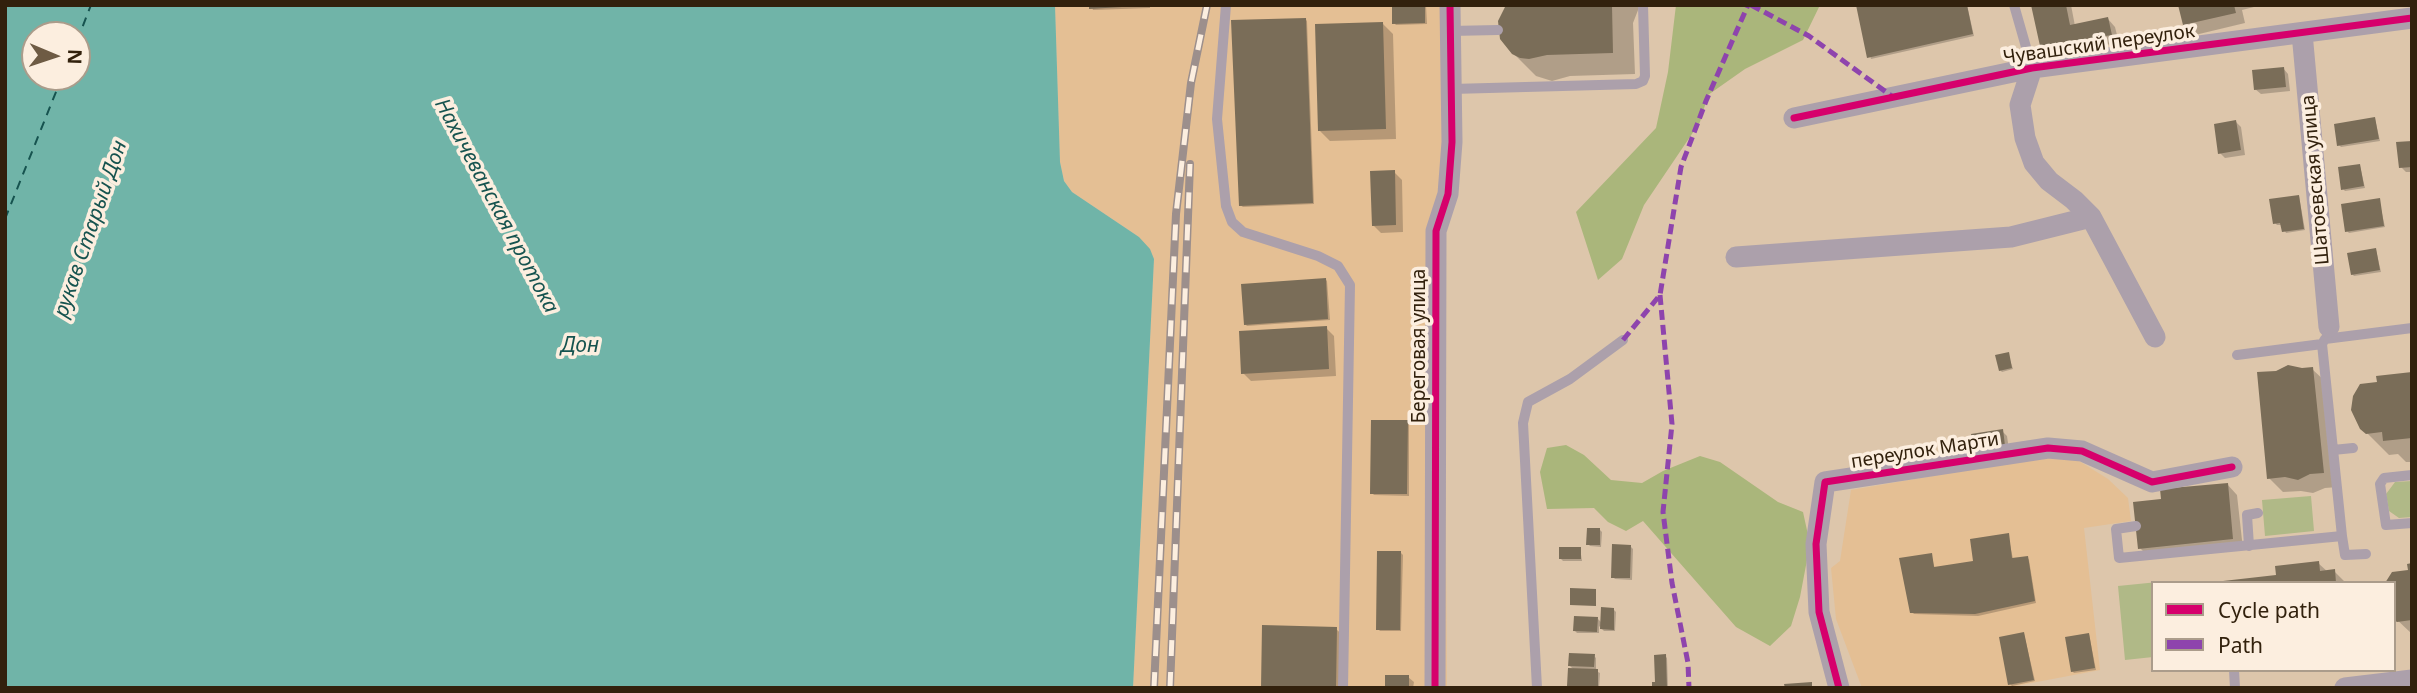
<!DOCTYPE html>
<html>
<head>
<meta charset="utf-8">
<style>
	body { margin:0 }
	#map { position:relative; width:2417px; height:693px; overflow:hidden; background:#ddc6ab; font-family:"Noto Sans",sans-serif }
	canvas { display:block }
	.frame { position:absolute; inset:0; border:7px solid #32210d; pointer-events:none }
	.legend { position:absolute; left:2151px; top:581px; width:245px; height:91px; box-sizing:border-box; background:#fceedf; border:2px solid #ab9c8b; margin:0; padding:9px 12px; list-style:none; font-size:21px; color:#32210d }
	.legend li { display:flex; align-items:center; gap:14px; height:35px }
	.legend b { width:35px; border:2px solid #ab9c8b }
	.north { position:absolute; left:21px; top:21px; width:70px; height:70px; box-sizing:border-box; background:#fceedf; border:2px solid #ab9c8b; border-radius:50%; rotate:92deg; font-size:19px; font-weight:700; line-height:28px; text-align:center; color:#32210d }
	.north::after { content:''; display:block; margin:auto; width:24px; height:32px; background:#6e5b44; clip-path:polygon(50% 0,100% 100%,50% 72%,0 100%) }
</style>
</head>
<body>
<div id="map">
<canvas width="2417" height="693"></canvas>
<div class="frame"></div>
<ul class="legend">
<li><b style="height:9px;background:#d6006c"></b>Cycle path</li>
<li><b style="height:9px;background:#8e44ad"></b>Path</li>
</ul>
<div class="north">N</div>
</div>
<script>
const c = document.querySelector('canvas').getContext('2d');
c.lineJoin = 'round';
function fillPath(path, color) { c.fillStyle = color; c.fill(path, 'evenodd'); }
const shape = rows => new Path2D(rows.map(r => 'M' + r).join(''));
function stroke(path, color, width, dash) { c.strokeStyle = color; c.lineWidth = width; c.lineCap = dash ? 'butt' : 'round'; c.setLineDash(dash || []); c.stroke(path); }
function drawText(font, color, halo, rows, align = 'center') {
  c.font = font + ' "Noto Sans",sans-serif'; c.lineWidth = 7; c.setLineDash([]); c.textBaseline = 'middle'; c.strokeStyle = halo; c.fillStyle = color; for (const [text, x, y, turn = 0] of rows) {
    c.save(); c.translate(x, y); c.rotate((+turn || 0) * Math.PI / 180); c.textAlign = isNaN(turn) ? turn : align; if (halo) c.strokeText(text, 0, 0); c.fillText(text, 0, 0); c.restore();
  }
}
const built = shape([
	[1055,5,1442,5,1447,688,1133,688,1154,259,1139,237,1072,192,1064,181,1060,162],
	[2048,456,2076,459,2108,479,2128,498,2131,521,2084,528,2100,670,2005,688,1862,688,1836,619,1831,568,1840,561,1851,490]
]);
const green = shape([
	[2412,481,2412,517,2399,518,2389,511,2386,494,2395,482],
	[2311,496,2314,531,2265,536,2262,500],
	[2158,582,2153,583,2153,657,2125,660,2118,586]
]);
const forest = shape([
	[1676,5,1820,5,1803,40,1745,69,1708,95,1700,122,1644,205,1622,259,1598,280,1576,212,1656,128,1668,72],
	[1566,445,1584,455,1611,480,1642,483,1663,471,1700,456,1720,462,1778,502,1803,512,1810,544,1800,597,1791,626,1770,646,1736,627,1643,521,1626,531,1608,522,1594,508,1547,509,1540,472,1547,448]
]);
const water = shape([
	[5,5,1055,5,1060,162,1064,181,1072,192,1139,237,1150,249,1154,259,1133,688,5,688],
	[35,35,77,35,77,77,35,77]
]);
const shadow = shape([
	[1091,5,1150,5,1150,8,1093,10],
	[1393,5,1426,5,1427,24,1396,25,1394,23],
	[1509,5,1640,5,1633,23,1635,74,1570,76,1552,81,1536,76,1513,53],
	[1857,5,1967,5,1974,36,1871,59],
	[2033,5,2071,5,2075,26,2108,19,2115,27,2119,43,2049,53,2042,46],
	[2180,5,2254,5,2254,7,2242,10,2245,23,2195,35,2184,25],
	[1305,19,1307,21,1314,204,1243,207,1240,205],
	[1383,24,1393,34,1396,139,1330,141,1320,131],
	[2283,68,2288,74,2290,91,2261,94,2255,89],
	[2375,119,2380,141,2341,147,2339,145],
	[2236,122,2241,127,2245,155,2225,158,2220,153],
	[2412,142,2412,172,2406,172,2401,167],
	[2360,166,2365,188,2345,191,2343,189],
	[1394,172,1402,180,1403,232,1381,233,1373,225],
	[2299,196,2305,230,2286,233,2282,225,2277,225,2275,223],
	[2379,200,2385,227,2349,233,2347,231],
	[2376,250,2381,272,2354,276,2352,274],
	[1325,279,1327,281,1330,320,1247,326,1245,324],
	[1326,328,1334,336,1336,376,1251,381,1243,373],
	[2008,354,2013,369,2002,372,2000,370],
	[2312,369,2327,383,2338,487,2325,488,2313,493,2301,491,2283,492,2269,478,2301,370],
	[2412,374,2412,462,2406,462,2398,454,2389,455,2362,428,2378,384],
	[1407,422,1409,424,1409,496,1374,495,1372,493],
	[2002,431,2007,436,2009,450,1981,461],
	[2227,484,2237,495,2243,549,2150,558,2140,548,2163,501],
	[1600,530,1602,532,1601,547,1590,546,1588,544],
	[2008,535,2013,559,2027,557,2029,560,2036,603,1978,616,1914,614,1912,612,1931,555,1935,569,1975,563],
	[1631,547,1633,549,1632,580,1615,579,1613,577],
	[1580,548,1582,561,1563,561,1561,559],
	[1401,553,1403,555,1401,631,1380,631,1378,629],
	[2318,563,2328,572,2334,571,2346,583,2222,583,2278,577],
	[2412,565,2412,634,2394,617],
	[1614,610,1616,612,1615,631,1604,631,1599,626,1599,633,1577,633,1575,631,1597,618,1602,623],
	[1336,629,1347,639,1346,688,1262,688],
	[2024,634,2035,681,2012,686,2010,684],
	[2089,634,2096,670,2074,673,2072,671],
	[1594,656,1596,658,1596,671,1600,673,1599,688,1571,687,1569,685,1574,670,1570,666],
	[1665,656,1667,658,1668,688,1654,688],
	[1408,677,1414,682,1413,688,1387,688]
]);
const ferry = shape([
	[77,41,91,5],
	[5,219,62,77]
]);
const building = shape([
	[1089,5,1122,5,1122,7,1089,9],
	[1392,5,1425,5,1425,23,1392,24],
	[1506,5,1612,5,1613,53,1547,55,1529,59,1520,58,1512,54,1500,39,1498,21],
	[1856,5,1967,5,1973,34,1867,58],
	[2031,5,2066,5,2070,25,2108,17,2112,35,2040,46],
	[2178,5,2234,5,2236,13,2183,25],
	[1306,18,1313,203,1239,206,1231,20],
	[1383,22,1386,129,1318,131,1315,24],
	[2284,67,2286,87,2254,90,2252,70],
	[2375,117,2379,139,2337,146,2334,124],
	[2236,120,2241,150,2218,154,2214,124],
	[2412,141,2412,167,2399,168,2396,142],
	[2360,164,2364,186,2341,190,2338,167],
	[1395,170,1396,225,1372,226,1370,171],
	[2299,195,2304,229,2282,232,2280,223,2273,224,2269,199],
	[2380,198,2384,226,2345,232,2341,204],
	[2376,248,2380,270,2351,275,2347,253],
	[1326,278,1328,319,1244,325,1241,284],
	[1327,326,1329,369,1241,374,1239,331],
	[2009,352,2012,368,1999,371,1995,355],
	[2288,365,2302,368,2313,367,2324,473,2310,474,2298,480,2285,477,2267,479,2257,372,2276,371],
	[2412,372,2412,438,2383,441,2382,432,2366,434,2360,429,2351,410,2353,396,2360,384,2377,382,2376,376],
	[1371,420,1408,420,1407,494,1370,494],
	[2003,429,2005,446,1974,457,1971,434],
	[2228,483,2233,539,2138,549,2133,502,2161,499,2160,489],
	[1587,528,1600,528,1600,545,1586,545],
	[2009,533,2012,558,2028,556,2035,601,1975,614,1910,613,1899,558,1932,553,1934,567,1973,561,1970,539],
	[1612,544,1631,545,1630,578,1611,578],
	[1559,547,1581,547,1581,559,1559,559],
	[1377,551,1401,551,1400,630,1376,630],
	[2319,561,2320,571,2335,569,2336,583,2223,583,2223,581,2276,575,2275,566],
	[2412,563,2412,620,2397,622,2394,620,2394,583,2385,583,2392,572,2408,570,2407,564],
	[1570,588,1596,589,1596,606,1570,605],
	[1601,607,1614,608,1614,630,1600,629],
	[1574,616,1598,617,1597,632,1573,631],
	[1262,625,1337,627,1336,688,1261,688],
	[2024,632,2034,680,2008,685,1999,637],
	[2089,633,2095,668,2071,672,2065,637],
	[1569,653,1595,654,1594,667,1568,666],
	[1666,654,1667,688,1652,688,1652,682,1655,682,1654,655],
	[1568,668,1598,669,1598,687,1567,686],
	[1385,675,1409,675,1409,688,1385,688],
	[1812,682,1812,688,1785,688,1784,684]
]);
const lane = shape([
	[1226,5,1217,119,1226,206,1232,222,1243,232,1318,256,1338,266,1350,285,1343,688],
	[2014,5,2032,68],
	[1450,31,1498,30],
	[1452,89,1636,84,1643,81,1645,76,1643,5],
	[2237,355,2322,344],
	[2333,450,2353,448],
	[2412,475,2384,478,2380,484,2386,525,2412,523],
	[2136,526,2116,529,2119,558,2342,536,2322,344,2325,339,2412,328],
	[2342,536,2345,555,2366,554],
	[2249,546,2247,515,2258,513],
	[2234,670,2235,688],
	[1537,688,1523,423,1528,402,1570,379,1623,340]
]);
const street = shape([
	[2302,33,2329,327],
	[2032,68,2020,105,2025,138,2034,163,2049,181,2074,200,2091,217,2155,337],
	[1794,118,2032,68,2412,18],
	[1736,257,2011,237,2091,217],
	[1435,688,1436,231,1448,194,1452,142,1450,5],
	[1839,688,1819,612,1816,544,1825,482,2048,448,2082,451,2152,482,2232,467],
	[2345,688,2412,680]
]);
const rail = shape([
	[1154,688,1176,214,1191,83,1207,5],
	[1170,688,1190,164]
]);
const quiet = shape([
	[1751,5,1809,36,1893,97],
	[1660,295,1672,424,1663,512,1672,583,1688,663,1689,688],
	[1623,340,1660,295,1681,167,1706,101,1748,5]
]);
const cycleway = shape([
	[1794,118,2032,68,2412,18],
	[1435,688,1436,231,1448,194,1452,142,1450,5],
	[1839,688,1819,612,1816,544,1825,482,2048,448,2082,451,2152,482,2232,467]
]);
const streetNames = [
	["Чувашский переулок",2099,45,-8],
	["Шатоевская улица",2316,180,-95],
	["Береговая улица",1420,346,-90],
	["переулок Марти",1925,451,-9]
];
const waterNames = [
	["Нахичеванская протока",496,206,62],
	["рукав Старый Дон",91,229,-71],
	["Дон",580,346]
];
fillPath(built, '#e4bf94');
fillPath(green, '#b0b987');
fillPath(forest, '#aab67b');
fillPath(water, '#70b4a8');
fillPath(shadow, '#0003');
stroke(ferry, '#16534f', 2, [9, 7]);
fillPath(building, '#7a6d58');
stroke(lane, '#aca0ab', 10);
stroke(street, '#aca0ab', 21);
stroke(rail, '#9c8f8c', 8);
stroke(rail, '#fceedf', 5, [16]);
stroke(quiet, '#8e44ad', 5, [10, 5]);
stroke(cycleway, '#d6006c', 7);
drawText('19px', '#32210d', '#fceedf', streetNames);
drawText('italic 21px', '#16534f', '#fceedf', waterNames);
</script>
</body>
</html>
